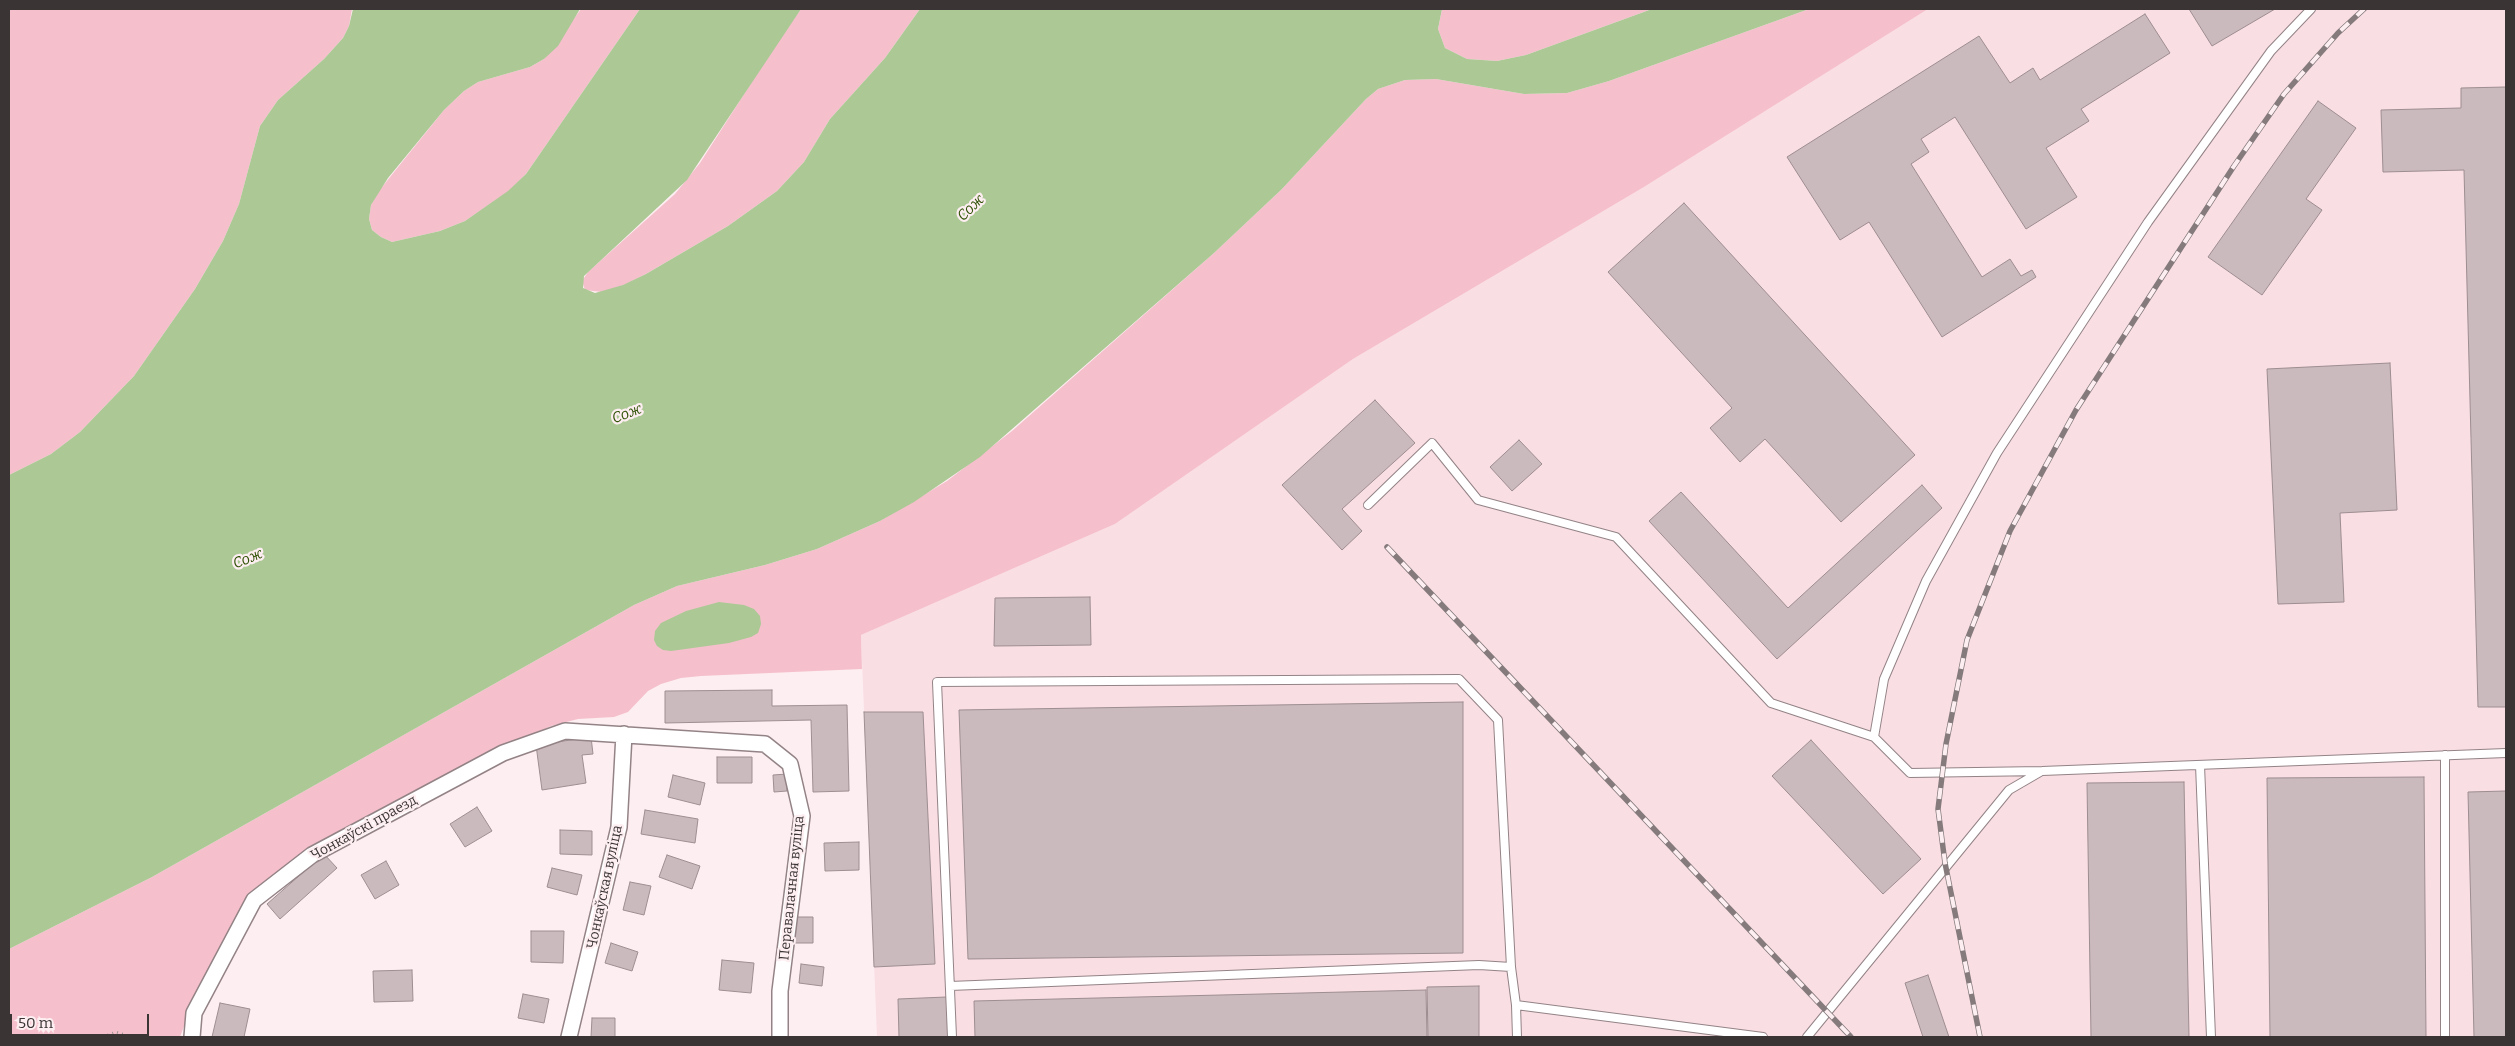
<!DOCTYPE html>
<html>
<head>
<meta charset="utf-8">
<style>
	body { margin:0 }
	#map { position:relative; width:2515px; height:1046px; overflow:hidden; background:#fdeef1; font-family:Bitter,serif }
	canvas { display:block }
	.frame { position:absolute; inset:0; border:10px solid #3b3435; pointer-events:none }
	.scale { position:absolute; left:10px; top:1014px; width:139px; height:22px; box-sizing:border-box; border:2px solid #3b3435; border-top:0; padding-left:6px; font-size:15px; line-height:18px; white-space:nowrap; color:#3b3435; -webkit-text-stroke:4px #fdeef1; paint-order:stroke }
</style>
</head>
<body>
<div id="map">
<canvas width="2515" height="1046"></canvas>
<div class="frame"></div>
<div class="scale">50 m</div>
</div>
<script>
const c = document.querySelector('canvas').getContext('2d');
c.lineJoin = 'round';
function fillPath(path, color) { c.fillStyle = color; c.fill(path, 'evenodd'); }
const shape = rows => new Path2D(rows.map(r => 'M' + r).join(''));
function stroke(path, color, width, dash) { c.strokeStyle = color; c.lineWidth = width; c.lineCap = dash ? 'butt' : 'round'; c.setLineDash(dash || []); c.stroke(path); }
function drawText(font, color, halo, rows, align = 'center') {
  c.font = font + ' Bitter,serif'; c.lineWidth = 4.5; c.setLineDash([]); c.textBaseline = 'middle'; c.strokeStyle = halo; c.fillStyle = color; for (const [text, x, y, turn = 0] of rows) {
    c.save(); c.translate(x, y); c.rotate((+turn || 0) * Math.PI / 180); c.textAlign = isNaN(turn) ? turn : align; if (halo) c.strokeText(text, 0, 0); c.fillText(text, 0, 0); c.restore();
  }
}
const built = shape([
	[1928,9,2506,9,2506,1037,877,1037,861,635,1115,524,1353,359,1644,187]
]);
const green = shape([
	[9,9,352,9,349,26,343,38,324,59,278,100,260,126,239,204,223,241,195,289,134,376,80,432,51,454,9,475],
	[581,9,640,9,526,174,508,192,487,206,465,221,440,231,392,242,381,237,372,230,369,219,371,205,378,192,444,110,464,91,478,82,530,67,544,59],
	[801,9,920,9,885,58,830,119,804,162,777,191,728,226,646,274,624,285,602,292,585,290,582,281,588,272,675,194,700,163,780,38],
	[1442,9,1652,9,1526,55,1497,61,1467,59,1445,48,1438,29],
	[1809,9,1928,9,1644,187,1353,359,1115,524,861,635,862,669,701,676,681,678,661,684,648,691,628,712,614,717,578,719,551,726,515,743,329,851,263,898,194,999,180,1037,9,1037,9,949,152,877,634,605,677,586,765,565,817,549,880,521,947,481,1012,431,1214,253,1282,189,1366,99,1378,89,1405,80,1436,79,1524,94,1567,93,1609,81]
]);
const water = shape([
	[353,9,580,9,558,46,544,59,530,67,478,82,464,91,444,110,388,178,371,205,369,219,372,230,381,237,392,242,440,231,465,221,508,191,526,174,640,9,801,9,687,180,584,276,583,288,595,293,623,285,646,274,728,226,777,191,804,162,830,119,885,58,920,9,1442,9,1438,29,1445,48,1467,59,1497,61,1526,55,1652,9,1809,9,1609,81,1567,93,1524,94,1436,79,1405,80,1378,89,1366,99,1282,189,1214,253,980,457,914,502,880,521,817,549,765,565,677,586,634,605,152,877,9,949,9,475,51,454,80,432,134,376,195,289,223,241,239,204,260,126,278,100,324,59,343,38,349,26],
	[719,602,744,605,754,609,760,616,761,624,758,633,751,637,729,643,671,651,663,650,657,646,654,640,655,631,661,623,686,611]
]);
const building = shape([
	[2189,9,2275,9,2212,46,2189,9],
	[2145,14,2170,53,2081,109,2089,121,2046,148,2077,197,2026,229,1955,117,1921,139,1929,152,1911,164,1982,277,2010,259,2021,276,2032,270,2036,277,1942,337,1869,222,1840,240,1787,157,1979,36,2010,83,2033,68,2040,80,2145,14],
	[2506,87,2506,707,2478,707,2464,170,2383,172,2381,110,2461,108,2461,88,2506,87],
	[2318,101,2356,128,2306,199,2322,210,2262,295,2208,257,2318,101],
	[1684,203,1915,455,1841,522,1765,439,1740,462,1710,428,1732,408,1608,272,1684,203],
	[2390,363,2397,510,2340,513,2344,602,2278,604,2267,369,2390,363],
	[1375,400,1415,443,1342,509,1362,531,1342,550,1282,485,1375,400],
	[1519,440,1542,464,1512,491,1490,467,1519,440],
	[1922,485,1942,508,1777,659,1649,521,1681,492,1788,608,1922,485],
	[1090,597,1091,645,994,646,995,598,1090,597],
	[772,690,772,706,847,705,849,791,813,792,811,720,665,723,665,691,772,690],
	[1463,702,1463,953,968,959,959,710,1463,702],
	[864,712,923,712,935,964,874,967,864,712],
	[591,737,593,754,582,755,586,783,542,790,536,745,591,737],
	[1811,740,1921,859,1883,894,1772,776,1811,740],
	[717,757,752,757,752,783,717,783,717,757],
	[787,774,787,791,774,792,773,775,787,774],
	[673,775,705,783,700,805,668,797,673,775],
	[2424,777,2426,1037,2270,1037,2267,778,2424,777],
	[2184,782,2189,1037,2091,1037,2087,783,2184,782],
	[2506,791,2506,1037,2474,1037,2468,792,2506,791],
	[477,807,492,831,465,847,450,824,477,807],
	[645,810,698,819,695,843,641,834,645,810],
	[560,830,592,831,592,855,560,854,560,830],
	[859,842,859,870,825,871,824,843,859,842],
	[324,854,337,868,280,919,267,904,324,854],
	[667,855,700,866,692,889,659,877,667,855],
	[386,861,399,885,375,899,361,875,386,861],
	[552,868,582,875,577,895,547,887,552,868],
	[630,882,651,886,644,915,623,910,630,882],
	[795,917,813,917,813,943,795,943,795,917],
	[531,931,564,931,563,963,531,962,531,931],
	[611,943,638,952,632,971,605,963,611,943],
	[722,960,754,963,751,993,719,990,722,960],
	[801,964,824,967,822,986,799,983,801,964],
	[412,970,413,1001,374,1002,373,971,412,970],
	[1928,975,1949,1037,1923,1037,1905,983,1928,975],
	[1479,986,1479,1037,1428,1037,1427,987,1479,986],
	[1426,990,1427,1037,975,1037,974,1001,1426,990],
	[523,994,549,999,544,1023,518,1018,523,994],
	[947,997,948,1037,899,1037,898,999,947,997],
	[220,1003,250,1009,244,1037,212,1037,220,1003],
	[592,1018,615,1018,615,1037,591,1037,592,1018]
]);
const path = shape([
	[103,1037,116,1032,132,1037]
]);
const lane = shape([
	[2311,9,2271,51,2148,222,1997,453,1926,581,1884,679,1874,737,1910,773,2042,771,2506,753],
	[1368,505,1432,443,1478,500,1616,537,1771,703,1874,737],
	[2445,755,2445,1037],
	[2200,765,2211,1037],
	[1511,967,1516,1005],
	[950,986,1479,965,1511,967,1498,720,1459,679,937,682,952,1037],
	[1517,1037,1516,1005,1763,1037],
	[1807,1037,2009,790,2040,772]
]);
const street = shape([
	[192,1037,194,1013,254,900,312,855,503,753,565,731,765,744,790,764,802,816,780,991,780,1037],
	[569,1037,619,827,624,734]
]);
const rail = shape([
	[1387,547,1851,1037],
	[1980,1037,1945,863,1938,809,1946,744,1967,640,2010,531,2076,410,2234,166,2284,94,2338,33,2364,9]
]);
const streetNames = [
	["Чонкаўскі праезд",364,828,-29],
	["Чонкаўская вуліца",605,887,-78],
	["Перавалачная вуліца",792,888,-84]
];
const waterNames = [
	["Сож",971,208,-44],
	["Сож",627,414,-21],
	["Сож",248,559,-23]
];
fillPath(built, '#f9dee4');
fillPath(green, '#f5c0cc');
fillPath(water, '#abc895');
fillPath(building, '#cbbabd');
stroke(building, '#9e8e91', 1);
stroke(lane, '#938386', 10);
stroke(street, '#938386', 18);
stroke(path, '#9d9294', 3, [1, 4]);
stroke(lane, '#fff', 8);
stroke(street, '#fff', 15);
stroke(rail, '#857b7c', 5.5);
stroke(rail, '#fdeef1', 4, [11]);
drawText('14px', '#3b3435', '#fdeef1', streetNames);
drawText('italic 15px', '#305206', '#fdeef1', waterNames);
</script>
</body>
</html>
